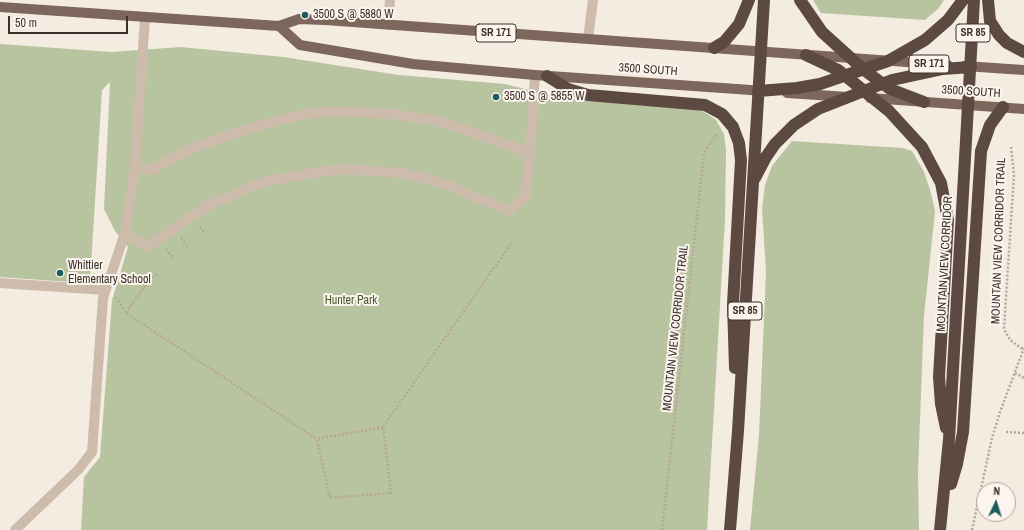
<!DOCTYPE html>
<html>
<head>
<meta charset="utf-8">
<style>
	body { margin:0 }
	#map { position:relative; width:1024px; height:530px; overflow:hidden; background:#f4ebe1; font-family:"Archivo Narrow",sans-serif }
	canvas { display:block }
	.north { position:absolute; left:976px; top:482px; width:40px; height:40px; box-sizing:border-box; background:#fbf5ee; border:1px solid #aea6a0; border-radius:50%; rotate:4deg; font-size:11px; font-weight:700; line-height:16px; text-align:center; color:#3b302b }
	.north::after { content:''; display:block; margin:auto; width:14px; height:18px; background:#1f5a5e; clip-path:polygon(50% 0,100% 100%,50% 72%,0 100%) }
	.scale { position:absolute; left:8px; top:16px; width:120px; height:18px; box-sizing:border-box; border:2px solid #3b302b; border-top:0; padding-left:5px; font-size:12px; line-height:14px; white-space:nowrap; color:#3b302b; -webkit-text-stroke:3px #fbf5ee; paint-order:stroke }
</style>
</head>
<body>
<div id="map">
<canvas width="1024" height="530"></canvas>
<div class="north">N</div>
<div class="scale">50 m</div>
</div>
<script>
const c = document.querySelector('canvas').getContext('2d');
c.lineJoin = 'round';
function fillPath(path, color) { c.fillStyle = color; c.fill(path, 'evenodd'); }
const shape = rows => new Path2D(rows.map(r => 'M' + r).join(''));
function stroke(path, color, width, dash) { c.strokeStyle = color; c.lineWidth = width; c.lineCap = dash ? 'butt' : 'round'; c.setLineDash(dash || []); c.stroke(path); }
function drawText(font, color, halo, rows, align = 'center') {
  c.font = font + ' "Archivo Narrow",sans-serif'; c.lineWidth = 4; c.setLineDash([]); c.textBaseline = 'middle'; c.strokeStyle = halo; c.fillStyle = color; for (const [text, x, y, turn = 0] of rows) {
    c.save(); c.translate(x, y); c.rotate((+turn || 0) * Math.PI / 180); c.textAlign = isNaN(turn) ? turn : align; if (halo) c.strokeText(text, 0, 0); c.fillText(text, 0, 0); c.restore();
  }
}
const green = shape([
	[813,0,944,0,938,9,925,20,821,13],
	[0,44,111,52,181,47,283,57,399,75,505,84,560,98,687,107,702,111,709,115,716,120,724,134,726,150,725,219,707,530,81,530,84,477,100,457,112,300,128,247,115,231,104,209,110,82,102,90,90,281,84,283,0,277],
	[792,141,903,148,912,151,924,172,931,193,935,211,924,316,918,472,919,530,750,530,759,435,766,272,762,208,765,185,772,166]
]);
const path = shape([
	[1011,147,1014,175,1004,329,1010,340,1024,350],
	[200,227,205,234],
	[181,238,188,247],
	[166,249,173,258],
	[116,297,126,313,317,439],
	[126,313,147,283,157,274],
	[1015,373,1024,378],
	[383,427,317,439,330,498,391,493,383,427,512,242],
	[1006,432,1024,433],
	[662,530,704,154,708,146,718,133],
	[972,530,992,438,1000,412,1024,348]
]);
const minor = shape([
	[388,25,390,0],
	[588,39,593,0],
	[135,167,151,170,189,150,237,132,296,116,326,111,393,114,442,122,530,153],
	[125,233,147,247,207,206,266,181,338,169,403,173,445,184,509,211,525,196,530,153,535,75],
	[0,283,105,290],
	[15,530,78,470,92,452,103,298,125,233,135,167,145,18]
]);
const major = shape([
	[0,7,279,26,299,19,325,20,948,65],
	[279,26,300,45,413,64,535,75,765,91],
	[964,66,1024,70],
	[787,93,848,97],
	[870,98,1024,109]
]);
const highway = shape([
	[800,0,822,32,864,70,890,89,924,102],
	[988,0,990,21,999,35,1007,43,1024,52],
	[714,48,724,42,739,24,749,0],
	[806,55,838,70,889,111,922,147,941,183,948,220,939,377,941,404,946,428],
	[547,76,568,89,588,95,705,105,722,114,733,127,739,143,741,160,733,304,735,368],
	[758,91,797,88,820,84,888,61,925,40,948,20,963,0],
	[755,178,766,157,775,144,794,125,818,109,892,80,943,69,971,67],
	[951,484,957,464,963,432,981,151,990,125,1003,107],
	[730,530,738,431,764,0],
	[940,530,949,439,974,0]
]);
const markers = [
	[305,15,4,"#1f5a5e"],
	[496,97,4,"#1f5a5e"],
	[60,273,4,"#1f5a5e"]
];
const shields = [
	[496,33,40],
	[973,33,34],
	[929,64,40],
	[745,311,34]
];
const shieldNames = [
	["SR 171",496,33],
	["SR 85",973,33],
	["SR 171",929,64],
	["SR 85",745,311]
];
const poiNames = [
	["3500 S @ 5880 W",313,15],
	["3500 S @ 5855 W",504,97],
	["Whittier",68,266],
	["Elementary School",68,280]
];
const streetNames = [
	["3500 SOUTH",648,70,4],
	["3500 SOUTH",971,92,4],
	["MOUNTAIN VIEW CORRIDOR TRAIL",999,241,-88],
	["MOUNTAIN VIEW CORRIDOR",945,264,-87],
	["MOUNTAIN VIEW CORRIDOR TRAIL",676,328,-84]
];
const parkNames = [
	["Hunter Park",351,301]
];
fillPath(green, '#b8c4a0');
stroke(path, '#b9a596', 2.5, [2, 2]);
stroke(minor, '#cdbbac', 10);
stroke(major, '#7d675c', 10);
stroke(highway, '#5c4a42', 12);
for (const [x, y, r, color] of markers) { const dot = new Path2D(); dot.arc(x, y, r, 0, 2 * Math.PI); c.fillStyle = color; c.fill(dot); stroke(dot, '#fbf5ee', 1.5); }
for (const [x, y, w] of shields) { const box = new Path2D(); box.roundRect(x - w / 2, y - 9, w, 18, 3); c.fillStyle = '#fbf5ee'; c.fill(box); stroke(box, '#3b302b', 1); }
drawText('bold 11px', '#3b302b', null, shieldNames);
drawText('12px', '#3b302b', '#fbf5ee', poiNames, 'left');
drawText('12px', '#3b302b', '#fbf5ee', streetNames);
drawText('12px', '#4a5a2e', '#fbf5ee', parkNames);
</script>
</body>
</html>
